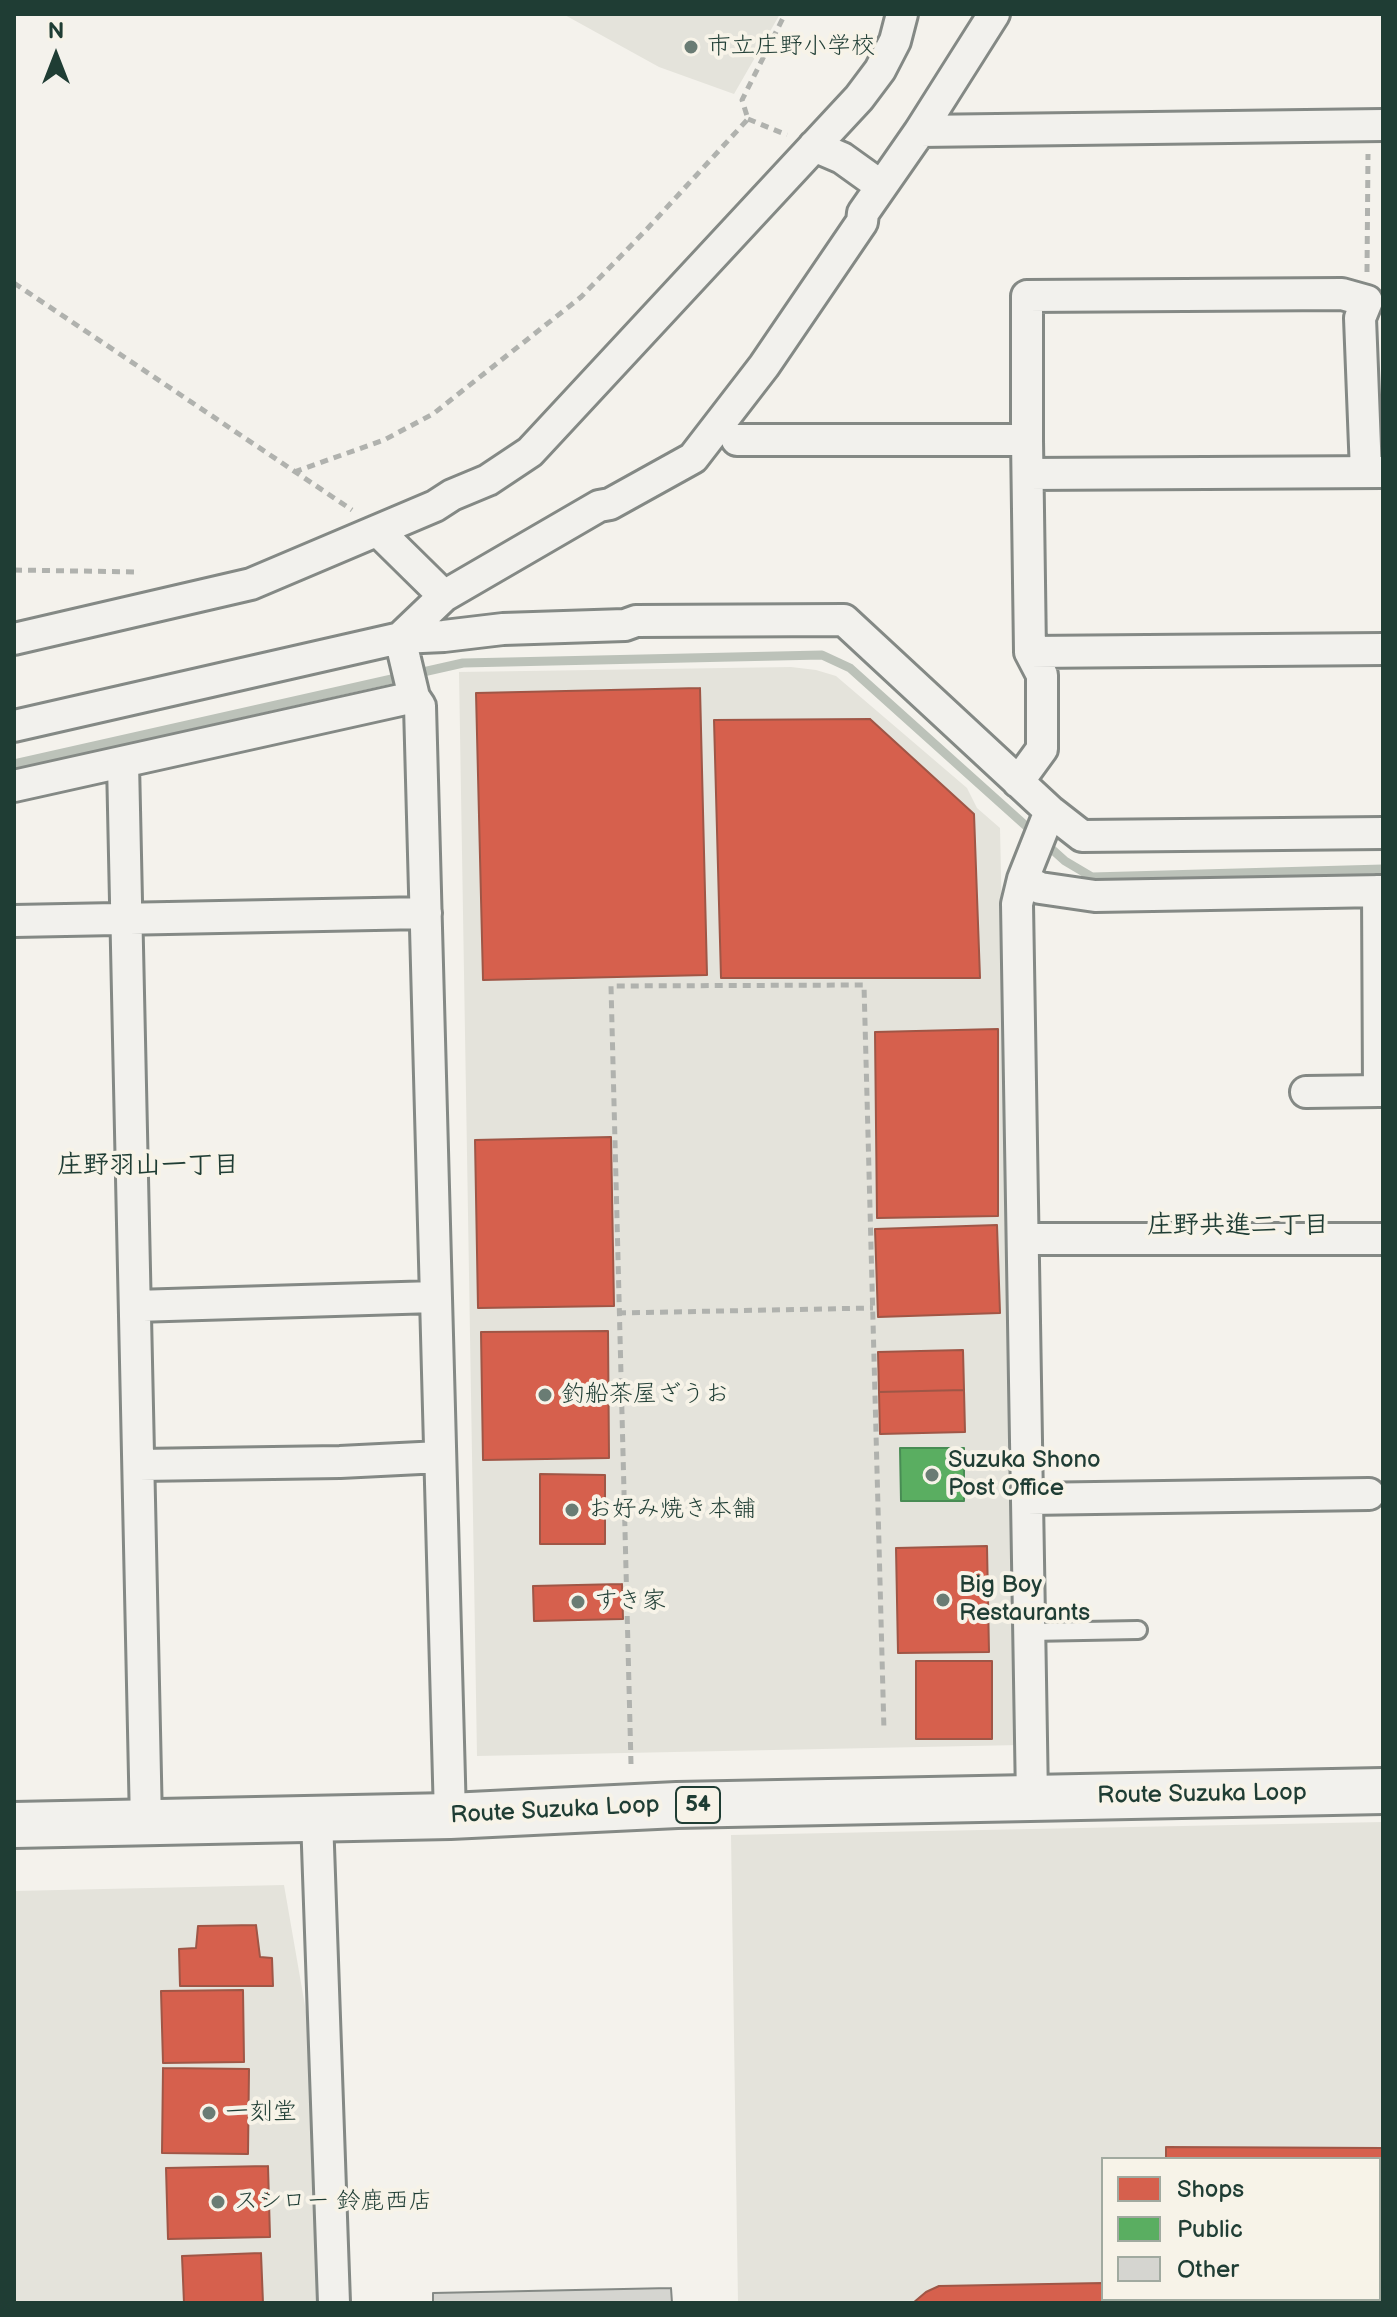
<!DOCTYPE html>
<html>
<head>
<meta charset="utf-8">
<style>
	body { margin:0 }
	#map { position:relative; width:1397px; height:2317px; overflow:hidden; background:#f4f2ec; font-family:"Balsamiq Sans",sans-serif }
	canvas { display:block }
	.frame { position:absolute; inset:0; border:16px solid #1f3d34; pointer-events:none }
	.legend { position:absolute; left:1101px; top:2157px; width:280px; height:144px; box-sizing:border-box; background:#f7f3e8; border:2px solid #a1aaa0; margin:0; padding:10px 14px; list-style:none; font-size:24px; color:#1f3d34 }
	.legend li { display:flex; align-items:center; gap:16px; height:40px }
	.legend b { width:40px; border:2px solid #a1aaa0 }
	.north { position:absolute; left:16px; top:16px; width:80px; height:80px; -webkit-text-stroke:6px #f7f3e8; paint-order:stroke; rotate:0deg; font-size:22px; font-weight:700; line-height:32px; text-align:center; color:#1f3d34 }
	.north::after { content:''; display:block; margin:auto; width:28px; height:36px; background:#1f3d34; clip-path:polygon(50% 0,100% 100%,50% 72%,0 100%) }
</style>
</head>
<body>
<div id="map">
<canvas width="1397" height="2317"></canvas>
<div class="frame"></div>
<ul class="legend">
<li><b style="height:22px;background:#d6604d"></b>Shops</li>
<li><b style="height:22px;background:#5aae61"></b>Public</li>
<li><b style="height:22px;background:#d5d5d0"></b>Other</li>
</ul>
<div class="north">N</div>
</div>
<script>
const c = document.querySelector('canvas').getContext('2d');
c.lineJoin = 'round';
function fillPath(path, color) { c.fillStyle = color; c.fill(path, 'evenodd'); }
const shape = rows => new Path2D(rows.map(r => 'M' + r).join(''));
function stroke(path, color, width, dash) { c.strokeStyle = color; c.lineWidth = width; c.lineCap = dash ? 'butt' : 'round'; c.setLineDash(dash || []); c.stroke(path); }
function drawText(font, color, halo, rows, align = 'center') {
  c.font = font + ' "Balsamiq Sans","Klee One",sans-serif'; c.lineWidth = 8; c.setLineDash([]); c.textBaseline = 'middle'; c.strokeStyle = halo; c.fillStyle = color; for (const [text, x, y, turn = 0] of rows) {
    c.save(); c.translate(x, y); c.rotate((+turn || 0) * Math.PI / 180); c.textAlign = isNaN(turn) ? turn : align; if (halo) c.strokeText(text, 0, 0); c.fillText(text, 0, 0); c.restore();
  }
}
const built = shape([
	[563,14,780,14,734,94,659,67],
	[791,667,816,670,836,676,967,788,977,808,1000,828,1020,1745,477,1756,459,672],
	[1383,1822,1383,2303,738,2303,731,1835],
	[1103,2159,1379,2159,1379,2299,1103,2299],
	[284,1885,309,2029,317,2303,14,2303,14,1891]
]);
const shops = shape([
	[700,688,707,975,483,980,476,693,700,688],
	[870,719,974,814,980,978,721,978,714,720,870,719],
	[998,1029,998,1216,877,1218,875,1032,998,1029],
	[611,1137,614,1306,478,1308,475,1140,611,1137],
	[997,1225,1000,1313,878,1317,875,1229,997,1225],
	[608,1331,609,1458,483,1460,481,1332,608,1331],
	[963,1350,964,1390,879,1392,878,1352,963,1350],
	[964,1390,965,1432,880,1434,879,1392,964,1390],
	[540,1474,605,1475,605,1544,540,1544,540,1474],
	[987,1546,989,1652,898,1653,896,1548,987,1546],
	[622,1584,623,1619,534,1621,533,1586,622,1584],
	[916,1661,992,1661,992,1739,916,1739,916,1661],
	[256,1925,260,1957,272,1958,273,1986,180,1986,179,1949,196,1948,198,1926,256,1925],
	[243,1990,244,2062,163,2063,161,1991,243,1990],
	[163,2068,249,2069,248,2154,162,2153,163,2068],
	[1166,2147,1383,2148,1383,2303,913,2303,926,2292,939,2286,1103,2283,1103,2299,1379,2299,1379,2159,1166,2159,1166,2147],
	[268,2166,270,2237,168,2239,166,2168,268,2166],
	[261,2253,263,2303,184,2303,182,2256,261,2253]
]);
const public = shape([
	[900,1448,964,1448,964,1501,901,1501,900,1448]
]);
const stream = shape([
	[14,764,463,663,822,655,850,668,1065,861,1092,877,1383,869]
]);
const building = shape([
	[671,2288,672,2303,433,2303,433,2293,671,2288]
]);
const path = shape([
	[748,119,787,135],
	[1367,272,1368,154],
	[14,283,352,510],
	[294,472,384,440,433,414,581,297,647,229,748,119,742,100,785,14],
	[14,570,140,572],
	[618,1313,873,1308],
	[631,1764,611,986,864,985,884,1731]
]);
const service = shape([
	[1029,1632,1138,1630]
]);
const minor = shape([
	[920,131,1383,125],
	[814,146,842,158,881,186],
	[737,440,1027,440,1030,652,1042,675,1042,749,1018,782],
	[1027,440,1027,296,1342,294,1367,301,1360,318,1366,472],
	[1028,474,1383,472],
	[378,531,444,596],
	[400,638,414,697,420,706,450,1816],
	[400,638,444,596,599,506,610,504,693,458,764,366,862,222,863,213,920,131,994,14],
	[14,639,251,584,435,506,452,495,488,480,530,452,859,98,880,70,895,41,902,14],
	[1030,652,1383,649],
	[14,726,400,638,444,636,503,629,625,625,636,621,844,620,1050,811,1082,836,1383,833],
	[123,763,146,1822],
	[14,786,414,697],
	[1023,879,1040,888,1095,896,1383,891],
	[1378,891,1379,1091,1383,1091],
	[14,921,426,913],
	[1306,1092,1379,1091],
	[1023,1239,1383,1239],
	[135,1306,435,1297],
	[139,1465,340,1462,440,1457],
	[1027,1499,1369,1494],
	[1032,1798,1017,904,1023,879,1050,811],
	[317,1818,334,2303]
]);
const primary = shape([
	[14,1825,450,1816,677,1805,1383,1791]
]);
const markers = [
	[691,47,8,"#6a7c74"],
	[545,1395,8,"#6a7c74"],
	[932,1475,8,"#6a7c74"],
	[572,1510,8,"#6a7c74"],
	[943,1600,8,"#6a7c74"],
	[578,1602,8,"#6a7c74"],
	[209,2113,8,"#6a7c74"],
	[218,2202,8,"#6a7c74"]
];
const shields = [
	[698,1805,44]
];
const shieldNames = [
	["54",698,1805]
];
const poiNames = [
	["市立庄野小学校",707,47],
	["釣船茶屋ざうお",561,1395],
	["Suzuka Shono",948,1461],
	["Post Office",948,1489],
	["お好み焼き本舗",588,1510],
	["Big Boy",959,1586],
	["Restaurants",959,1614],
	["すき家",594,1602],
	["一刻堂",225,2113],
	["スシロー 鈴鹿西店",234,2202]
];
const streetNames = [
	["Route Suzuka Loop",1202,1795,-1],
	["Route Suzuka Loop",555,1811,-3]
];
const neighbourhoodNames = [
	["庄野羽山一丁目",148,1166],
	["庄野共進二丁目",1238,1226]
];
fillPath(built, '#e4e3db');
fillPath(shops, '#d6604d');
stroke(shops, '#9f5646', 2);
fillPath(public, '#5aae61');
stroke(public, '#488c54', 2);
stroke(stream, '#bcc2b9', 9);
fillPath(building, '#d5d5d0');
stroke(building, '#848985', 2);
stroke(service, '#848985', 22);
stroke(minor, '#848985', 36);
stroke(primary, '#848985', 50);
stroke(path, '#b0b2ae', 5, [8, 6]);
stroke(service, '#f2f1ed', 16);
stroke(minor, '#f2f1ed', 30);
stroke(primary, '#f2f1ed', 44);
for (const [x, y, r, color] of markers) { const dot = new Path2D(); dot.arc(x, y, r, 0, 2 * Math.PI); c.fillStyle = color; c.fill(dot); stroke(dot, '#f7f3e8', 3); }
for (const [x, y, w] of shields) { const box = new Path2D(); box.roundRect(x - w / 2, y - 18, w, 36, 6); c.fillStyle = '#f7f3e8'; c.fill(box); stroke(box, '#1f3d34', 2); }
drawText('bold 22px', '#1f3d34', null, shieldNames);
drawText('24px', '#1f3d34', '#f7f3e8', poiNames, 'left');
drawText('24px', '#1f3d34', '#f7f3e8', streetNames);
drawText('bold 26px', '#1f3d34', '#f7f3e8', neighbourhoodNames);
</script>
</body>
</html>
